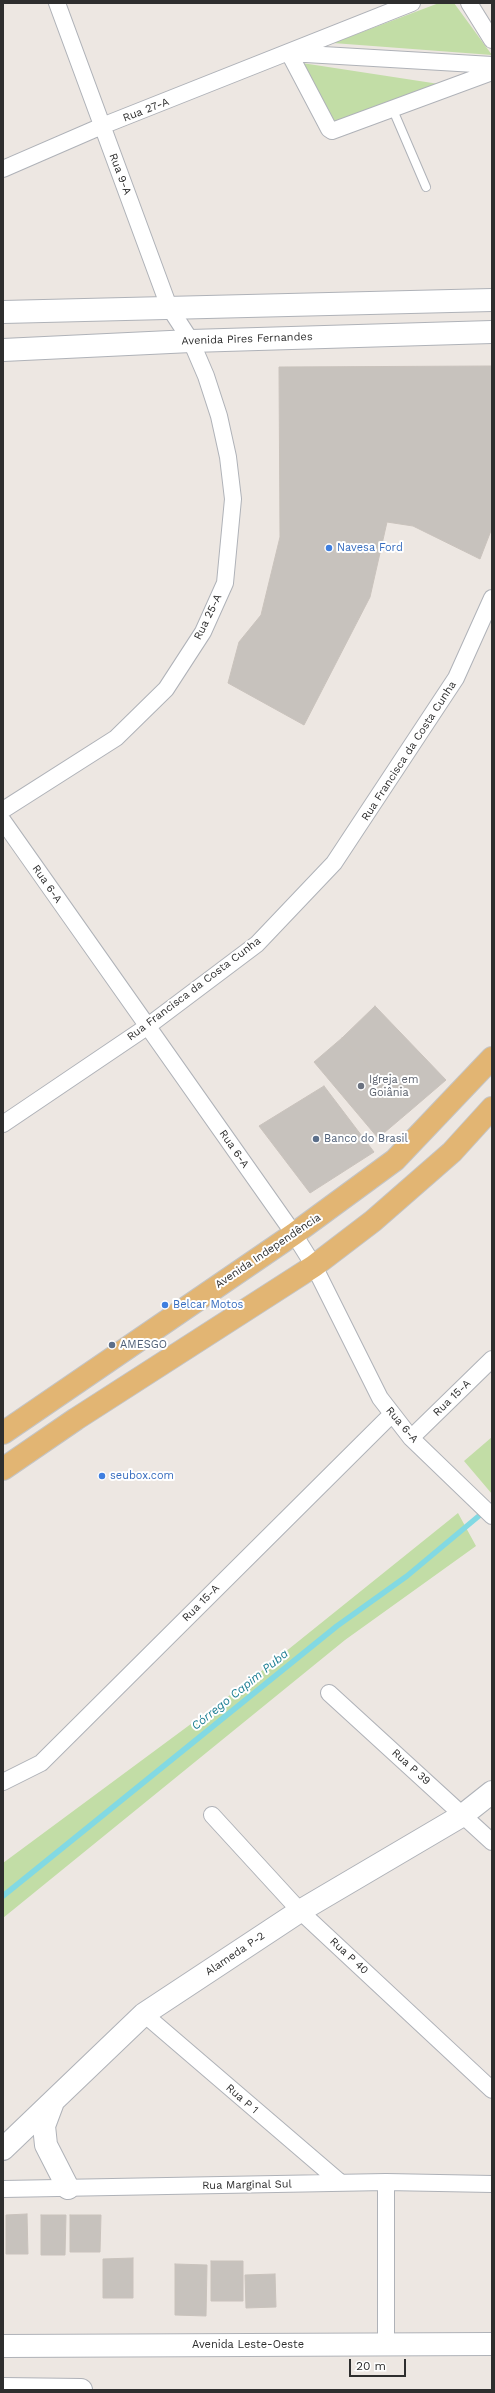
<!DOCTYPE html>
<html>
<head>
<meta charset="utf-8">
<style>
	body { margin:0 }
	#map { position:relative; width:495px; height:2393px; overflow:hidden; background:#ede7e2; font-family:"Work Sans",sans-serif }
	canvas { display:block }
	.frame { position:absolute; inset:0; border:4px solid #2e2e2e; pointer-events:none }
	.scale { position:absolute; left:349px; top:2359px; width:57px; height:18px; box-sizing:border-box; border:2px solid #2e2e2e; border-top:0; padding-left:5px; font-size:12px; line-height:14px; white-space:nowrap; color:#2e2e2e; -webkit-text-stroke:3px #fff; paint-order:stroke }
</style>
</head>
<body>
<div id="map">
<canvas width="495" height="2393"></canvas>
<div class="frame"></div>
<div class="scale">20 m</div>
</div>
<script>
const c = document.querySelector('canvas').getContext('2d');
c.lineJoin = 'round';
function fillPath(path, color) { c.fillStyle = color; c.fill(path, 'evenodd'); }
const shape = rows => new Path2D(rows.map(r => 'M' + r).join(''));
function stroke(path, color, width, dash) { c.strokeStyle = color; c.lineWidth = width; c.lineCap = dash ? 'butt' : 'round'; c.setLineDash(dash || []); c.stroke(path); }
function drawText(font, color, halo, rows, align = 'center') {
  c.font = font + ' "Work Sans",sans-serif'; c.lineWidth = 4; c.setLineDash([]); c.textBaseline = 'middle'; c.strokeStyle = halo; c.fillStyle = color; for (const [text, x, y, turn = 0] of rows) {
    c.save(); c.translate(x, y); c.rotate((+turn || 0) * Math.PI / 180); c.textAlign = isNaN(turn) ? turn : align; if (halo) c.strokeText(text, 0, 0); c.fillText(text, 0, 0); c.restore();
  }
}
const green = shape([
	[439,3,454,3,492,55,333,43],
	[302,63,439,84,337,127],
	[492,1437,492,1494,464,1461],
	[458,1513,476,1546,345,1640,3,1918,3,1863,249,1681]
]);
const stream = shape([
	[3,1896,337,1626,407,1576,492,1505]
]);
const building = shape([
	[492,366,492,528,480,559,413,526,387,522,370,597,304,725,228,683,239,642,261,615,280,537,279,367,492,366],
	[375,1006,446,1080,411,1110,342,1038,375,1006],
	[342,1038,411,1110,378,1138,314,1062,342,1038],
	[324,1086,374,1152,310,1193,259,1126,324,1086],
	[27,2214,28,2254,6,2254,6,2215,27,2214],
	[41,2215,66,2215,65,2255,41,2255,41,2215],
	[70,2215,101,2215,100,2252,70,2252,70,2215],
	[133,2258,133,2298,103,2298,103,2259,133,2258],
	[211,2261,243,2261,243,2301,211,2301,211,2261],
	[175,2264,207,2265,206,2316,175,2315,175,2264],
	[275,2274,276,2307,246,2308,245,2275,275,2274]
]);
const lane = shape([
	[393,110,426,187]
]);
const street = shape([
	[469,3,492,40],
	[492,65,289,53,329,129,332,131,492,72],
	[3,169,102,126,412,3],
	[3,810,116,738,166,689,203,632,225,583,233,499,228,457,219,416,206,376,191,341,169,307,57,3],
	[3,821,294,1234,314,1266,380,1398,411,1438,492,1516],
	[3,1124,148,1026,257,944,334,863,456,678,492,598],
	[411,1438,492,1359],
	[329,1693,492,1842],
	[3,1782,41,1763,392,1414],
	[212,1815,300,1911,492,2090],
	[144,2014,341,2183],
	[3,2189,386,2182,492,2184],
	[386,2345,386,2182]
]);
const secondary = shape([
	[3,312,492,300],
	[3,350,191,341,492,332],
	[53,2102,44,2126,46,2145,68,2188],
	[3,2149,144,2014,300,1911,463,1815,492,1792],
	[3,2346,492,2344],
	[3,2389,81,2390]
]);
const primary = shape([
	[3,1433,294,1234,395,1160,492,1058],
	[3,1469,76,1419,314,1266,373,1221,452,1152,492,1108]
]);
const markers = [
	[329,548,4,"#3f7fe0"],
	[361,1086,4,"#6b7280"],
	[316,1139,4,"#5c6f8a"],
	[165,1305,4,"#3f7fe0"],
	[112,1345,4,"#5c6f8a"],
	[102,1476,4,"#3f7fe0"]
];
const streetNames = [
	["Rua 27-A",146,110,-21],
	["Rua 9-A",120,174,69],
	["Avenida Pires Fernandes",247,339,-2],
	["Rua 25-A",208,617,-64],
	["Rua Francisca da Costa Cunha",409,751,-57],
	["Rua 6-A",47,884,55],
	["Rua Francisca da Costa Cunha",194,989,-37],
	["Rua 6-A",234,1149,55],
	["Avenida Independência",268,1251,-34],
	["Rua 15-A",452,1398,-44],
	["Rua 6-A",402,1425,50],
	["Rua 15-A",201,1603,-45],
	["Rua P 39",411,1767,42],
	["Alameda P-2",235,1954,-34],
	["Rua P 40",349,1956,43],
	["Rua P 1",242,2099,41],
	["Rua Marginal Sul",247,2185,-1],
	["Avenida Leste-Oeste",248,2345]
];
const shopNames = [
	["Navesa Ford",337,548],
	["Belcar Motos",173,1305],
	["seubox.com",110,1476]
];
const worshipNames = [
	["Igreja em",369,1080],
	["Goiânia",369,1093]
];
const serviceNames = [
	["Banco do Brasil",324,1139],
	["AMESGO",120,1345]
];
const waterNames = [
	["Córrego Capim Puba",240,1690,-39]
];
fillPath(green, '#c2dda6');
stroke(stream, '#82d9e3', 5.5);
fillPath(building, '#c7c2bd');
stroke(building, '#c9c2bc', 1);
stroke(lane, '#afb2b8', 10);
stroke(street, '#afb2b8', 18);
stroke(secondary, '#afb2b8', 24);
stroke(primary, '#c4c4c4', 24);
stroke(lane, '#fff', 8);
stroke(street, '#fff', 16);
stroke(secondary, '#fff', 22);
stroke(primary, '#e2b573', 22);
for (const [x, y, r, color] of markers) { const dot = new Path2D(); dot.arc(x, y, r, 0, 2 * Math.PI); c.fillStyle = color; c.fill(dot); stroke(dot, '#fff', 1.5); }
drawText('11px', '#2e2e2e', '#fff', streetNames);
drawText('11px', '#366cbe', '#fff', shopNames, 'left');
drawText('11px', '#5b616d', '#fff', worshipNames, 'left');
drawText('11px', '#4e5e75', '#fff', serviceNames, 'left');
drawText('italic 12px', '#1d7e93', '#fff', waterNames);
</script>
</body>
</html>
